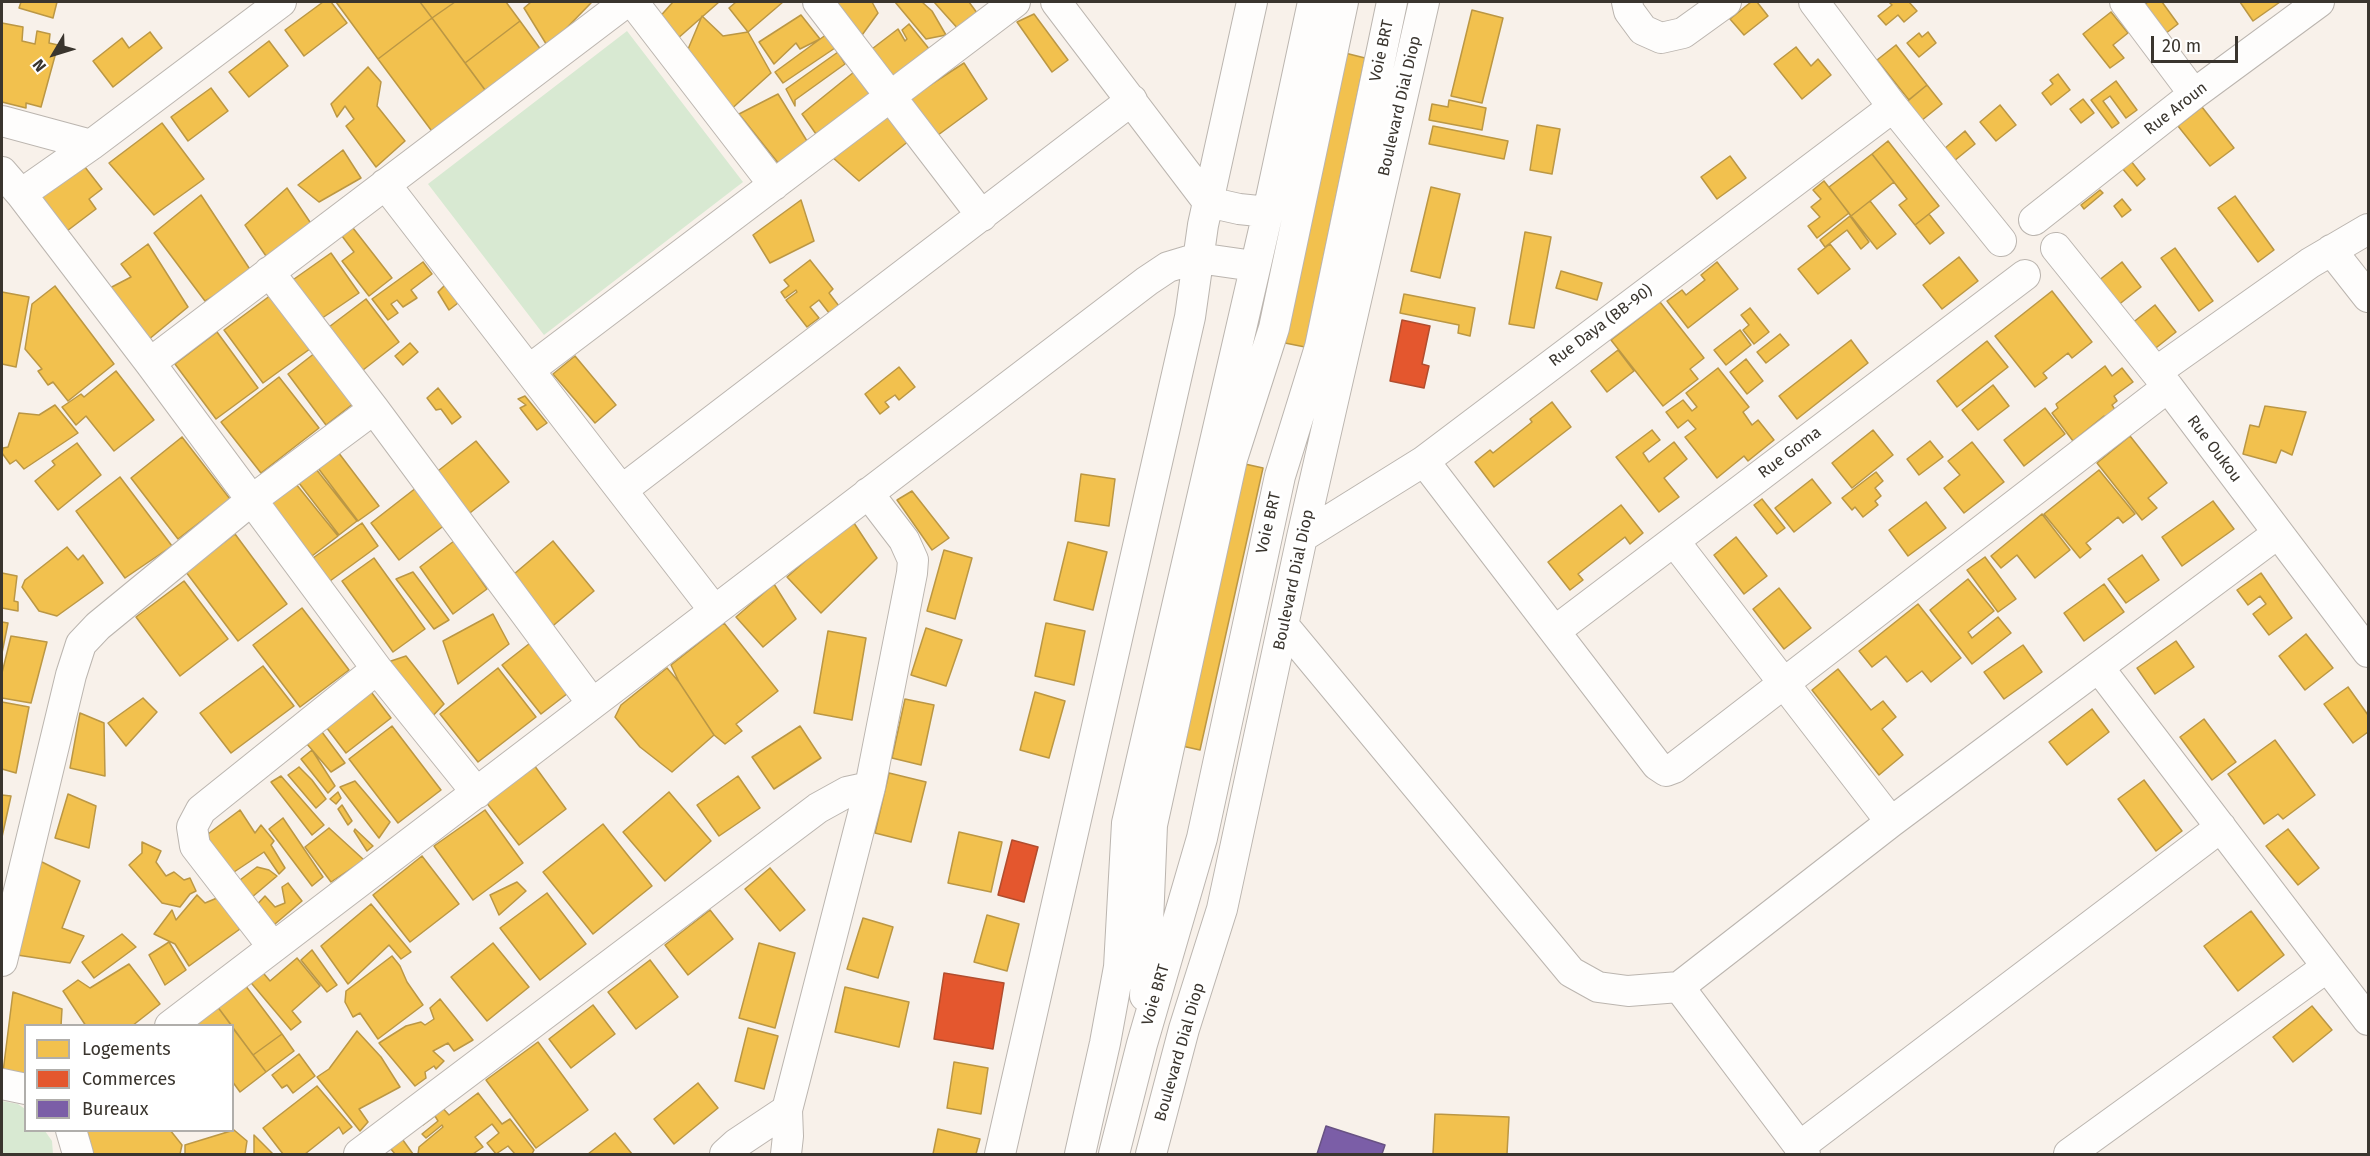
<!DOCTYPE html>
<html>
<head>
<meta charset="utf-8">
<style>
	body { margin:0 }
	#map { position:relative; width:2370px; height:1156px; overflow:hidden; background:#f8f1ea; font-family:"Fira Sans",sans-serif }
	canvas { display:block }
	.frame { position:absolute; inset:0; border:3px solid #3a352e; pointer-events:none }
	.legend { position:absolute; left:24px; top:1024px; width:210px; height:108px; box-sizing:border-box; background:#fff; border:2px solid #b0aeab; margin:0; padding:8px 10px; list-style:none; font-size:18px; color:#3a352e }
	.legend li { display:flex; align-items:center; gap:12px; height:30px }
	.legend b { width:30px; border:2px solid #b0aeab }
	.north { position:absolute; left:24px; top:24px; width:60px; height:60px; -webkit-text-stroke:4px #fff; paint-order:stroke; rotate:232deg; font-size:16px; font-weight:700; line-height:24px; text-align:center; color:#3a352e }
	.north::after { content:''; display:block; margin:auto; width:21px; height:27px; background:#3a352e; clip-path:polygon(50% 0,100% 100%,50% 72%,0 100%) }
	.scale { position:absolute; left:2151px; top:36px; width:87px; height:27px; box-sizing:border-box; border:3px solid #3a352e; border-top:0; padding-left:8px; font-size:18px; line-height:21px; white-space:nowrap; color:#3a352e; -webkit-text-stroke:4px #fff; paint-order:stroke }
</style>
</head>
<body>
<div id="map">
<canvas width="2370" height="1156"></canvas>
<div class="frame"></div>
<ul class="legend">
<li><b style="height:16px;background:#f2c14e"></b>Logements</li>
<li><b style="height:16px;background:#e4572e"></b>Commerces</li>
<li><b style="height:16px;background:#7b5ea7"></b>Bureaux</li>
</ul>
<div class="north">N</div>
<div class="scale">20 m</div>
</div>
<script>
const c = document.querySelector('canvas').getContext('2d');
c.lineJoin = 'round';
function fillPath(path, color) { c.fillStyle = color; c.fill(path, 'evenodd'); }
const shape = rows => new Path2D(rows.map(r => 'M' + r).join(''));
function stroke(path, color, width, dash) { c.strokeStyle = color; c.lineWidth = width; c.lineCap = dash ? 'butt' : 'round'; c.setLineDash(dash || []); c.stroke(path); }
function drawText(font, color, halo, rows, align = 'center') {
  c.font = font + ' "Fira Sans",sans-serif'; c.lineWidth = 6; c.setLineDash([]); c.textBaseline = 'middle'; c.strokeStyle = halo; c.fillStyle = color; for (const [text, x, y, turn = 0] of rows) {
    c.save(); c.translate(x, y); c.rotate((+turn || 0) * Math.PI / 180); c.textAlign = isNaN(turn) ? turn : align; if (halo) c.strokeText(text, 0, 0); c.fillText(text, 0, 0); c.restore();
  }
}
const green = shape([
	[627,31,743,182,544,335,428,184],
	[2,1101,18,1104,25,1109,26,1130,45,1131,52,1141,53,1154,2,1154]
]);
const homes = shape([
	[21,2,57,2,53,18,19,8,21,2],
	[323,2,331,2,347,23,304,56,285,30,323,2],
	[336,2,420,2,432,18,378,59,336,2],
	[420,2,455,2,432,18,420,2],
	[455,2,506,2,520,21,465,63,432,18,455,2],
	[531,2,590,2,591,3,548,47,524,8,531,2],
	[673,2,719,2,668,47,656,21,673,2],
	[736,2,783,2,748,32,729,8,736,2],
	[827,2,872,2,878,13,857,42,827,2],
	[895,2,922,2,932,11,946,35,926,39,895,2],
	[934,2,969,2,980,17,960,31,934,2],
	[1751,2,1757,2,1768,16,1744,35,1730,19,1751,2],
	[1889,2,1909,2,1917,11,1904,22,1898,15,1886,25,1878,16,1892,5,1889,2],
	[2148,2,2162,2,2178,24,2161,37,2140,8,2148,2],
	[2240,2,2280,2,2253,21,2240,2],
	[1472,10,1503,18,1482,103,1451,96,1472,10],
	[2111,12,2128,33,2113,45,2124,58,2110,68,2083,34,2111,12],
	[1034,14,1068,60,1052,72,1017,22,1034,14],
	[801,15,820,39,800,49,796,43,774,64,759,42,801,15],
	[702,16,723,36,748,32,771,73,727,113,686,54,702,16],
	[432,18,488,94,434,134,378,59,432,18],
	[520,21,544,54,488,94,465,63,520,21],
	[2,23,23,27,22,41,35,44,37,31,50,34,49,43,58,45,41,107,26,103,26,108,2,102,2,23],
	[909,24,930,50,891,77,868,52,898,29,905,41,907,39,902,30,909,24],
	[150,32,162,48,113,87,93,61,122,38,129,48,150,32],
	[1928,32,1936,43,1919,57,1907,43,1919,33,1922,37,1928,32],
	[827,34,835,48,783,83,775,72,827,34],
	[269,41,288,66,249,97,229,72,269,41],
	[1896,45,1927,85,1909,100,1877,60,1896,45],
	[1796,47,1811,66,1818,59,1831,75,1802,99,1774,64,1796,47],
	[838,52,845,64,795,100,795,106,786,89,838,52],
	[1345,53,1365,58,1305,347,1285,343,1345,53],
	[964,63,987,99,934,138,904,102,964,63],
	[368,67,381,82,377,106,405,141,376,167,346,126,354,119,345,106,337,117,331,104,368,67],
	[854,72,870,95,816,134,802,114,854,72],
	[2058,74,2070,90,2051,105,2042,93,2053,84,2050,80,2058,74],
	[2116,81,2137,110,2126,118,2110,96,2103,101,2119,123,2112,128,2091,100,2116,81],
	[1927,85,1942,104,1921,121,1906,102,1927,85],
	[211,88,228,111,188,141,171,117,211,88],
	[778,94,807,141,779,164,739,114,778,94],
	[2083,99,2094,113,2081,123,2070,109,2083,99],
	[1449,100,1486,108,1482,130,1429,120,1432,104,1448,107,1449,100],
	[2000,105,2016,125,1996,141,1980,122,2000,105],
	[2202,107,2234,148,2210,166,2178,126,2202,107],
	[886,113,910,140,859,181,831,156,886,113],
	[162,123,204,179,154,215,109,163,162,123],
	[1537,125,1560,129,1552,174,1530,170,1537,125],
	[1433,126,1508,141,1504,159,1429,144,1433,126],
	[1965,131,1975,144,1954,161,1944,149,1965,131],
	[1888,141,1939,206,1915,225,1899,205,1907,199,1872,154,1888,141],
	[343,150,361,178,319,202,298,185,343,150],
	[1872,154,1894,182,1851,216,1829,187,1872,154],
	[1730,156,1746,178,1717,199,1701,177,1730,156],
	[2131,161,2145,179,2137,186,2122,168,2131,161],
	[81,162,102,189,89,199,96,209,59,237,31,200,81,162],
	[1824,181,1849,213,1817,238,1808,226,1820,217,1811,207,1821,199,1813,190,1824,181],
	[1431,187,1460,194,1440,278,1411,271,1431,187],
	[287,188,314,228,266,256,245,225,287,188],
	[2100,190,2103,193,2084,209,2081,205,2100,190],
	[201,195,253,274,205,301,154,233,201,195],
	[2235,196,2274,250,2258,262,2218,208,2235,196],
	[2122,199,2131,210,2122,217,2114,206,2122,199],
	[801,200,814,241,770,263,753,235,801,200],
	[1870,201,1896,234,1877,249,1851,216,1870,201],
	[1929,214,1944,233,1930,244,1915,225,1929,214],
	[1850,216,1869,242,1861,249,1847,230,1825,247,1820,240,1850,216],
	[353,228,392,278,369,296,342,261,354,252,342,236,353,228],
	[1525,232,1551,237,1534,328,1509,324,1525,232],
	[148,244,188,307,148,340,108,289,131,277,121,264,148,244],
	[1830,244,1850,269,1818,294,1798,269,1830,244],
	[2175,248,2213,301,2199,311,2161,258,2175,248],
	[331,253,359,293,315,323,287,284,331,253],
	[1959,257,1978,281,1942,309,1923,285,1959,257],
	[810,260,833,289,829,293,842,310,833,318,819,300,810,307,819,318,807,327,786,300,797,292,796,290,785,298,781,292,789,286,784,280,810,260],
	[423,262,432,274,411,290,417,298,403,307,397,300,391,304,398,313,388,320,372,299,423,262],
	[1717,262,1738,289,1688,328,1667,301,1682,290,1686,295,1705,280,1701,275,1717,262],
	[2122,262,2141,287,2117,306,2098,281,2122,262],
	[1561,271,1602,283,1597,300,1556,288,1561,271],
	[445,285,458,303,449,310,438,292,445,285],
	[55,286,114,364,68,401,53,382,48,385,38,371,42,369,25,349,32,304,55,286],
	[2052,291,2092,342,2072,358,2068,353,2043,373,2047,378,2035,387,1995,336,2052,291],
	[2,292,29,297,16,367,2,364,2,292],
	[275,292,314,346,263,383,224,330,275,292],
	[1404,294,1475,308,1470,336,1458,333,1459,325,1400,313,1404,294],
	[366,299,399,342,354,377,321,333,366,299],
	[1660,302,1704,358,1690,369,1698,379,1663,406,1611,340,1660,302],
	[2155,305,2176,332,2152,351,2131,324,2155,305],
	[1750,308,1769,332,1754,344,1743,330,1749,325,1741,315,1750,308],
	[1740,330,1751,345,1726,365,1714,350,1740,330],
	[217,332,258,388,216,419,175,364,217,332],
	[1780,334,1789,345,1766,363,1757,352,1780,334],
	[1851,340,1868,363,1797,419,1779,396,1851,340],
	[1987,341,2008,367,1957,407,1937,381,1987,341],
	[410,343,418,352,403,365,395,356,410,343],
	[320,349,358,400,326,425,288,374,320,349],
	[1618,350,1634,371,1607,392,1591,371,1618,350],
	[575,356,616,405,595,423,553,374,575,356],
	[1746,359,1763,381,1747,394,1730,372,1746,359],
	[2105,366,2112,376,2122,368,2133,382,2114,396,2117,401,2112,405,2117,413,2108,421,2104,416,2073,441,2052,413,2058,408,2056,404,2105,366],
	[899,367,915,387,899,400,895,395,885,402,889,407,880,414,865,394,899,367],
	[1718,368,1749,407,1743,412,1752,425,1758,420,1774,440,1748,461,1744,456,1717,478,1685,437,1696,429,1688,420,1678,428,1666,412,1683,400,1692,411,1697,407,1686,393,1718,368],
	[116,371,154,420,114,451,86,416,76,425,62,407,81,394,84,397,116,371],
	[279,377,319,428,261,473,221,422,279,377],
	[1993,385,2009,406,1978,430,1962,410,1993,385],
	[438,388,461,417,452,424,441,409,436,410,427,398,438,388],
	[525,396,547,423,537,430,520,408,526,405,518,399,525,396],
	[1552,402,1571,427,1494,487,1475,462,1490,450,1493,453,1532,422,1530,419,1552,402],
	[55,405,78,433,24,469,16,460,10,464,2,453,3,448,8,447,19,413,39,415,55,405],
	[2265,406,2306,412,2292,455,2281,450,2276,463,2243,454,2250,425,2259,427,2265,406],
	[2045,408,2065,434,2024,466,2004,440,2045,408],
	[1652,430,1660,440,1643,453,1649,462,1674,442,1687,459,1664,478,1679,497,1659,512,1616,457,1652,430],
	[1873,430,1893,455,1852,488,1832,463,1873,430],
	[2130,436,2167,483,2148,498,2157,508,2142,520,2097,463,2130,436],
	[182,437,230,499,178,539,131,478,182,437],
	[476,441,509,482,461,520,429,478,476,441],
	[1930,441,1943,457,1919,475,1907,459,1930,441],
	[1972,442,2004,482,1964,513,1944,488,1960,475,1948,461,1972,442],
	[77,443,101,475,58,510,35,481,55,465,52,461,77,443],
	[338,452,379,506,358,521,318,468,338,452],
	[1245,464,1263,468,1200,750,1182,746,1245,464],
	[316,469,357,521,339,535,299,483,316,469],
	[2099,470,2135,514,2123,523,2118,517,2086,543,2091,549,2080,558,2044,514,2099,470],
	[1876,472,1883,481,1875,488,1881,496,1875,501,1878,505,1863,517,1855,507,1852,510,1842,498,1876,472],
	[1081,474,1115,479,1109,526,1075,521,1081,474],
	[120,477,172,546,125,578,76,511,120,477],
	[1812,479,1831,503,1794,532,1775,508,1812,479],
	[296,484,338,536,312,556,271,504,296,484],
	[421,484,450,521,399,560,371,523,421,484],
	[912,491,949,538,932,550,897,500,912,491],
	[1762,499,1785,528,1777,534,1754,505,1762,499],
	[2213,501,2234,529,2182,566,2162,537,2213,501],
	[1926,502,1946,528,1908,556,1889,530,1926,502],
	[1621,505,1643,533,1630,544,1625,537,1578,574,1583,580,1570,590,1548,562,1621,505],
	[2042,514,2070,550,2035,578,2017,555,2001,568,1991,556,2042,514],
	[852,520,877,558,821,613,787,577,852,520],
	[362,523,378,546,330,581,313,558,362,523],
	[235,534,287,604,238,641,186,572,235,534],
	[1736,537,1767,576,1744,594,1714,555,1736,537],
	[454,541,487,589,453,614,420,567,454,541],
	[553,541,594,591,548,630,507,580,553,541],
	[1068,542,1107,552,1093,610,1054,600,1068,542],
	[67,547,78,560,83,555,103,583,57,616,39,611,22,587,25,580,67,547],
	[944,550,972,558,955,619,927,611,944,550],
	[2142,555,2159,580,2126,603,2108,579,2142,555],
	[1985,557,2016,599,1998,612,1967,570,1985,557],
	[374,558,425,629,393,652,342,581,374,558],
	[413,572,449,620,434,629,396,579,413,572],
	[2,573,17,576,14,601,18,602,18,611,2,608,2,573],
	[2261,573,2292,618,2269,635,2253,614,2266,604,2260,596,2248,605,2237,590,2261,573],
	[1968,579,1994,611,1968,632,1972,638,1998,617,2011,633,1972,664,1930,610,1968,579],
	[184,581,228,639,180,676,136,617,184,581],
	[774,584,796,619,763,647,736,617,774,584],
	[2104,584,2124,612,2084,641,2064,613,2104,584],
	[1779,588,1811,628,1784,649,1753,609,1779,588],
	[1918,604,1961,658,1931,682,1922,671,1907,682,1886,656,1872,667,1859,651,1918,604],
	[302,608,349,670,300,707,253,645,302,608],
	[493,614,509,644,458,684,443,641,493,614],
	[2,622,8,623,2,653,2,622],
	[724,623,778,691,736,724,742,731,725,744,714,735,679,682,671,665,724,623],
	[1046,623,1085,631,1074,685,1035,676,1046,623],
	[926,628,962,640,946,686,911,675,926,628],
	[828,631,866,638,852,720,814,713,828,631],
	[2306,634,2333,668,2305,690,2279,656,2306,634],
	[11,636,47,642,31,703,2,698,2,673,11,636],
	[534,640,572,690,541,714,502,665,534,640],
	[2176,641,2194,667,2155,694,2137,668,2176,641],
	[2023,645,2042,672,2004,699,1984,672,2023,645],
	[406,656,444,704,428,721,385,663,406,656],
	[263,666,294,706,231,753,200,713,263,666],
	[498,668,536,717,478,762,440,714,498,668],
	[667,668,679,682,714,735,672,772,640,747,615,717,621,705,667,668],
	[1838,669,1871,710,1883,701,1896,717,1882,729,1903,755,1879,775,1812,690,1838,669],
	[365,684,391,718,346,753,320,719,365,684],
	[2348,687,2368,715,2368,732,2353,743,2324,704,2348,687],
	[1035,692,1065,701,1049,758,1020,750,1035,692],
	[143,698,157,712,126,746,108,723,143,698],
	[905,699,934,705,921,765,892,758,905,699],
	[2,702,29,707,16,773,2,769,2,702],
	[2092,709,2109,732,2067,765,2049,742,2092,709],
	[80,713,104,723,105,776,70,768,80,713],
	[2204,719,2236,762,2212,780,2180,737,2204,719],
	[316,724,345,763,331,772,301,737,316,724],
	[392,726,441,790,398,823,349,759,392,726],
	[800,726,821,758,774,789,752,757,800,726],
	[2275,740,2315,795,2283,819,2278,814,2264,824,2228,774,2275,740],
	[312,750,335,786,328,793,301,759,312,750],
	[534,765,566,809,519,845,486,802,534,765],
	[299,767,312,780,326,799,316,808,288,775,299,767],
	[889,773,926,782,911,842,875,833,889,773],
	[281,776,324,825,312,835,271,782,281,776],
	[738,776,760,808,719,836,697,805,738,776],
	[2144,780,2182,831,2156,851,2118,799,2144,780],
	[355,781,390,822,379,838,340,787,355,781],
	[338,792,341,798,336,804,330,799,338,792],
	[669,792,711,841,665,881,623,832,669,792],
	[68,794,96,806,89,848,55,838,68,794],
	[2,795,11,796,2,837,2,795],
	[342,805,352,821,348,825,338,809,342,805],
	[240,810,255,833,261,825,274,841,271,845,285,868,279,874,264,852,225,878,215,866,208,834,240,810],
	[485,810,523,863,473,900,434,846,485,810],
	[283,818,323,877,312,886,269,829,283,818],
	[603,824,652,886,593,934,543,872,603,824],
	[329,828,364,860,331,882,305,847,329,828],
	[355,829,373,846,367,851,354,831,355,829],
	[2288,829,2319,868,2298,885,2266,846,2288,829],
	[959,832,1002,842,991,892,948,883,959,832],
	[142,842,161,851,156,862,166,876,174,872,184,880,190,878,196,891,190,894,180,907,162,903,129,865,142,853,142,842],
	[422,856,459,904,410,942,373,895,422,856],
	[38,860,80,881,62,928,84,936,70,963,17,955,38,860],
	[257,867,269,870,277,876,245,903,240,880,257,867],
	[770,868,805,910,780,931,745,889,770,868],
	[517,882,526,891,499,915,490,895,517,882],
	[288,883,302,901,268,930,251,911,265,896,275,907,285,903,282,887,288,883],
	[547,893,586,944,540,980,500,928,547,893],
	[197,895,205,903,217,898,240,929,189,966,175,944,154,934,172,910,176,920,197,895],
	[371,904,411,952,401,959,389,945,348,984,321,946,371,904],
	[710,910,733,939,688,975,665,945,710,910],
	[2251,911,2284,955,2238,991,2204,946,2251,911],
	[987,915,1019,924,1007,971,974,962,987,915],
	[863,918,893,927,878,978,847,969,863,918],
	[122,934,136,947,94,978,82,962,122,934],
	[169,942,186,970,165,985,149,955,169,942],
	[493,943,529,987,487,1021,451,977,493,943],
	[759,943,795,953,775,1028,739,1018,759,943],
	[312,950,337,985,327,992,301,960,312,950],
	[392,956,400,966,407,982,423,1005,378,1039,360,1013,353,1017,345,1002,346,991,392,956],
	[297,958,320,986,292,1011,301,1022,291,1030,247,978,259,968,270,981,297,958],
	[650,960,678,997,636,1029,608,992,650,960],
	[129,964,160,1004,132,1026,86,1026,63,991,78,980,90,988,129,964],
	[245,985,282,1034,253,1055,217,1006,245,985],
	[845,987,909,1002,899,1047,835,1032,845,987],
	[13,992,62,1009,61,1026,26,1026,26,1078,3,1072,13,992],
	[440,999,473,1040,454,1051,448,1043,433,1051,444,1061,436,1069,434,1066,425,1072,426,1078,415,1086,379,1043,406,1026,421,1022,425,1025,434,1019,430,1008,440,999],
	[593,1005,615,1034,571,1068,549,1039,593,1005],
	[217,1006,232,1026,192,1026,217,1006],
	[2312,1006,2332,1030,2293,1062,2273,1037,2312,1006],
	[232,1027,266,1072,240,1092,232,1081,232,1027],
	[748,1028,778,1036,764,1089,735,1081,748,1028],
	[357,1031,381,1057,400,1087,359,1109,368,1122,360,1131,317,1077,329,1069,357,1031],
	[282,1034,294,1051,266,1072,253,1055,282,1034],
	[538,1042,588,1110,536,1148,486,1080,538,1042],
	[299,1054,315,1076,293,1093,287,1085,282,1088,272,1075,299,1054],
	[954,1062,988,1068,981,1114,947,1108,954,1062],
	[698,1083,718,1108,674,1144,654,1119,698,1083],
	[317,1086,352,1127,343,1134,339,1127,305,1154,283,1154,263,1128,317,1086],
	[478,1093,502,1124,510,1119,534,1150,532,1154,515,1154,508,1146,496,1154,487,1143,499,1133,492,1124,475,1137,483,1147,473,1154,418,1154,419,1147,443,1127,442,1125,426,1138,422,1134,438,1121,435,1116,423,1125,420,1121,440,1105,449,1115,478,1093],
	[1435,1114,1509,1117,1507,1154,1433,1154,1435,1114],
	[938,1129,980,1139,976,1154,933,1154,938,1129],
	[81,1130,170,1130,182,1145,180,1154,89,1154,81,1130],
	[234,1130,247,1141,245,1154,185,1154,185,1145,234,1130],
	[615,1133,632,1154,588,1154,615,1133],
	[254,1135,273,1154,254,1154,254,1135],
	[400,1136,413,1154,395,1154,386,1143,400,1136]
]);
const shops = shape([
	[1402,320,1430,326,1422,364,1429,366,1424,388,1390,381,1402,320],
	[1012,840,1038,847,1024,902,998,895,1012,840],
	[944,973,1004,983,993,1049,934,1039,944,973]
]);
const offices = shape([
	[1326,1126,1385,1145,1382,1154,1317,1154,1326,1126]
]);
const minor = shape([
	[633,2,774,185],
	[818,2,982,216],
	[1056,2,1208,202,1239,209,1268,212],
	[1627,2,1629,11,1643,30,1661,38,1683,33,1726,2],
	[1814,2,1893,107,2001,241],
	[2125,2,2194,94],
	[2,121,91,145],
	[2,172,21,194,150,363,377,669,477,793],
	[385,184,714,610],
	[21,194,91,145,281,2],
	[2034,220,2194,94,2319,2],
	[2056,248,2168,387,2368,652],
	[2331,250,2368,297],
	[269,272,374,409,592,703],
	[150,363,626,2],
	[529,370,1015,2],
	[2156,372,2310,263,2368,229],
	[1424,461,1657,765,1666,771,1674,768,2168,387],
	[622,490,1132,100],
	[1302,537,1424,461,1893,107],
	[1674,541,1891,822],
	[1284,626,1571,972,1598,987,1628,991,1679,987,1891,822,2277,534],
	[1555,631,2025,275],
	[2099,668,2368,1020],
	[273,947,195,846,192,827,201,810,377,669],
	[2,961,71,675,81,644,98,626,253,499,374,409],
	[1679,987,1805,1154],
	[1145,996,1152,825,1232,459,1274,328,1343,2],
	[170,1026,1147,281,1168,267,1198,258,1254,266],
	[2,1084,26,1089],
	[71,1130,78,1154],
	[1799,1147,2221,827],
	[359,1154,818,808,847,792,870,787],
	[725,1154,736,1144,787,1110],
	[786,1154,788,1136,787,1110,870,787,912,573,913,560,904,540,868,493],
	[1000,1154,1190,317,1203,225,1252,2],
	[1080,1154,1105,1043,1119,967,1127,823,1268,212,1313,2],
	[1114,1154,1142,1044,1202,838,1280,476,1320,347,1392,2],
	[1151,1154,1184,1029,1222,909,1302,537,1424,2],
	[2069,1154,2327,967]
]);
const streetNames = [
	["Voie BRT",1382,51,-78],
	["Boulevard Dial Diop",1400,106,-77],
	["Rue Aroun",2176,109,-38],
	["Rue Daya (BB-90)",1601,326,-37],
	["Rue Oukou",2214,449,53],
	["Rue Goma",1790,453,-37],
	["Voie BRT",1269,523,-77],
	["Boulevard Dial Diop",1294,580,-78],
	["Voie BRT",1156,995,-74],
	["Boulevard Dial Diop",1180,1052,-74]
];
fillPath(green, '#d8e9d2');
fillPath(homes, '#f2c14e');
stroke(homes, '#bb9744', 1.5);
fillPath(shops, '#e4572e');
stroke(shops, '#b14d2e', 1.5);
fillPath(offices, '#7b5ea7');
stroke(offices, '#685283', 1.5);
stroke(minor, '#bbb5af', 32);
stroke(minor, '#fefdfc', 30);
drawText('16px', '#3a352e', '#fff', streetNames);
</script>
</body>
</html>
